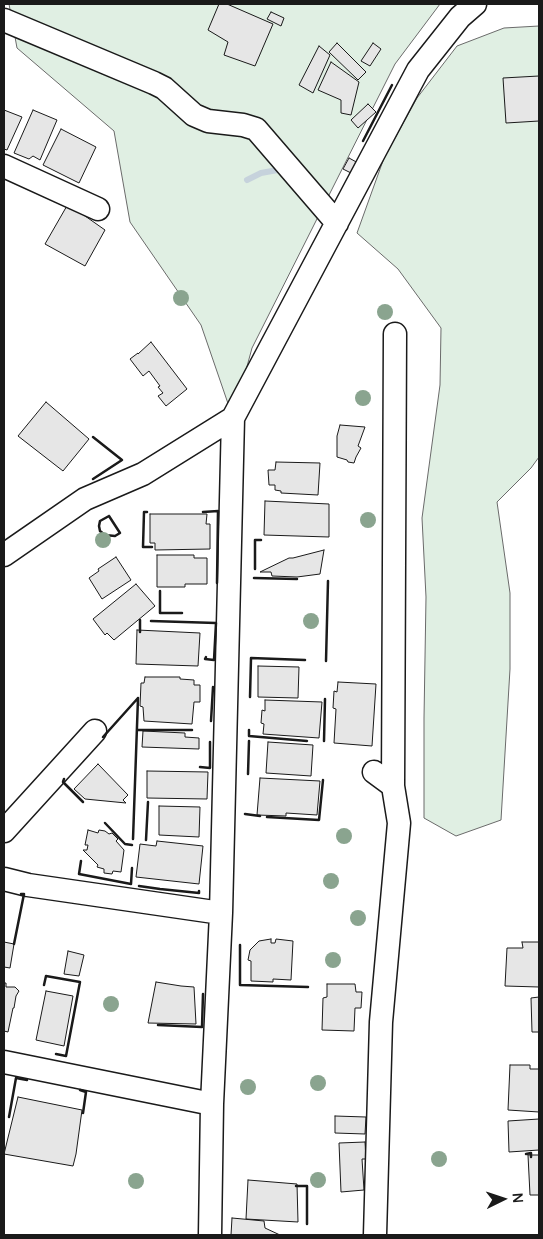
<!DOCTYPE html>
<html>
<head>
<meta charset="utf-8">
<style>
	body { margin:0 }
	#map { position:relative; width:543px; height:1239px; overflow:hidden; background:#fff; font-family:Manrope,sans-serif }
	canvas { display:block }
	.frame { position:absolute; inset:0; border:5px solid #1a1a1a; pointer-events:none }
	.north { position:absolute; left:478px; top:1174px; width:50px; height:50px; -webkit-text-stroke:4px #fff; paint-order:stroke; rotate:86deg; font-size:14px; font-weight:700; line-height:20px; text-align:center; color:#1a1a1a }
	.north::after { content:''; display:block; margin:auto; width:18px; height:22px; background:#1a1a1a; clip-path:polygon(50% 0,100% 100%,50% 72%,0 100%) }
</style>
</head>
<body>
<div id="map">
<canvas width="543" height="1239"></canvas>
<div class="frame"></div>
<div class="north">N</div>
</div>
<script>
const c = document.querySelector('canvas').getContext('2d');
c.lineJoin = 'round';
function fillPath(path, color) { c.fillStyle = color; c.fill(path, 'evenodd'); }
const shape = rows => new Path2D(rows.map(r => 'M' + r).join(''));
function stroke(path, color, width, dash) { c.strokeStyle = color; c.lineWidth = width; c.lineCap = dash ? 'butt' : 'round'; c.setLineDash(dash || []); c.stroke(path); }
const green = shape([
	[9,4,440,4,395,64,252,348,233,418,201,325,130,222,114,131,17,48,9,4],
	[539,26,539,457,531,468,497,502,510,593,510,669,501,820,456,836,424,818,424,718,426,597,422,518,440,385,441,328,398,269,357,233,384,158,417,98,457,46,504,28,539,26]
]);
const stream = shape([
	[247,180,261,173,283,169]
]);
const building = shape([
	[219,4,227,4,273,24,255,66,224,55,228,42,208,30,219,4],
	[271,12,284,18,281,26,267,19,271,12],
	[337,43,366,72,358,80,329,52,337,43],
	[373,43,381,49,370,66,361,61,373,43],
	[319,46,330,55,313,93,299,85,319,46],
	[331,62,359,82,351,115,341,113,341,100,318,90,331,62],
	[539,76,539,121,506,123,503,78,539,76],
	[368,104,376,112,358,128,351,120,368,104],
	[4,110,22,117,7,150,4,149,4,110],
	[33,110,57,120,40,160,33,156,29,159,14,153,33,110],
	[61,129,96,147,79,183,43,165,61,129],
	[349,158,360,164,355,175,343,169,349,158],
	[68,204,105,230,85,266,45,244,68,204],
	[151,342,187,389,166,406,158,396,163,393,158,387,160,386,149,371,143,376,130,359,138,353,138,354,151,342],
	[46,402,89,439,63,471,18,436,46,402],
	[340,425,365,427,358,446,361,448,356,457,354,463,348,462,347,460,337,457,337,436,340,425],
	[276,462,320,463,318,495,281,493,281,491,275,490,275,485,269,485,268,470,275,470,276,462],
	[265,501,329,504,329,537,264,535,265,501],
	[150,514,207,514,206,524,210,524,210,549,155,550,155,543,150,543,150,514],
	[324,550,320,574,297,577,272,576,271,572,260,572,289,558,293,558,324,550],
	[157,555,194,555,194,558,207,558,207,584,185,584,185,587,157,587,157,555],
	[116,557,131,580,102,599,89,578,99,571,98,569,116,557],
	[136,584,155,606,114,640,107,633,105,635,93,619,136,584],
	[137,630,200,633,198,666,136,664,137,630],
	[258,666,299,667,298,698,258,697,258,666],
	[145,677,180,677,180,679,194,680,194,685,200,685,200,702,194,702,192,724,144,721,143,707,140,706,141,683,144,683,145,677],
	[338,682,376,684,372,746,334,743,336,709,333,708,334,691,337,692,338,682],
	[265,700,322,702,319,738,263,734,264,724,261,723,262,710,265,711,265,700],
	[143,731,185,733,185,737,199,738,199,749,142,747,143,731],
	[268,742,313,745,311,776,266,773,268,742],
	[98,764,128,795,123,800,126,803,85,799,74,789,98,764],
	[147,771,208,772,207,799,147,798,147,771],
	[260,778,320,781,317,815,286,813,286,816,257,815,260,778],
	[159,806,200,807,199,837,159,835,159,806],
	[88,830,98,833,99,830,105,831,109,834,112,833,118,839,116,841,124,850,121,872,113,871,112,874,104,873,104,869,97,867,98,865,83,850,87,850,88,845,85,845,88,830],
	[157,841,203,846,199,884,136,877,140,844,156,846,157,841],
	[271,939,271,943,275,943,276,939,293,941,291,980,273,979,273,982,251,981,251,961,248,960,250,950,259,941,271,939],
	[4,942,14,944,10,968,4,967,4,942],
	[522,942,539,942,539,987,505,986,507,948,523,948,522,942],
	[68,951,84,955,79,976,64,974,68,951],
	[156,982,181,986,194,987,196,1024,148,1023,156,982],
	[4,983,6,983,6,987,15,987,19,991,16,996,14,1008,13,1008,8,1032,4,1031,4,983],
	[327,984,355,984,356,992,362,992,361,1008,355,1008,354,1031,322,1030,323,998,327,997,327,984],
	[46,991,73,996,64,1046,36,1040,46,991],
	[539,997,539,1032,532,1032,531,998,539,997],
	[510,1065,530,1065,530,1069,539,1069,539,1112,508,1110,510,1065],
	[18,1097,82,1110,76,1154,73,1166,4,1154,18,1097],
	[335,1116,366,1117,365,1134,335,1133,335,1116],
	[539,1119,539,1150,509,1152,508,1121,539,1119],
	[365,1142,366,1159,362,1159,364,1190,341,1192,339,1143,365,1142],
	[528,1155,539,1155,539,1195,530,1195,528,1155],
	[248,1180,297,1184,298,1222,246,1219,248,1180],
	[232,1218,264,1221,265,1228,280,1235,231,1235,232,1218]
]);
const minor = shape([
	[4,20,154,83,164,88,194,115,208,121,243,125,256,129,337,223],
	[4,166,98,209],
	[4,555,85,499,143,474,233,418],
	[374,772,393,786,399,823,381,1022,375,1235],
	[393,786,395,334],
	[4,831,95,731],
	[4,879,28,885,221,913],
	[4,1062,212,1104],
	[210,1235,212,1104,221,913,233,418,418,70,460,17,475,4]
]);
const wall = shape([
	[363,141,392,85],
	[93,479,122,460,93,437],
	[147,512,144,512,143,547,152,547],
	[203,512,218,511,217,583],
	[109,516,120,533,115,536,105,535,100,531,99,526,100,521,109,516],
	[255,569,255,540,261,540],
	[254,578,297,579],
	[160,591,160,613,182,613],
	[151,621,216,623,214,660,205,659,206,657],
	[140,632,140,620],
	[326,661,328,581],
	[250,697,251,658,305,660],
	[211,721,213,687],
	[137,730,192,730],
	[249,730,249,736,307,741],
	[103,737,138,698],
	[324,741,325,699],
	[200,767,210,768,210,742],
	[248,774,249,741],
	[64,779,63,782,83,802],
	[245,814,260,816],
	[267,817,319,820,323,780],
	[105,823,125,844,132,845],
	[133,839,138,698],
	[146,840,148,802],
	[81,861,79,874,131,884,132,868],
	[139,886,160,889,199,893,199,891],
	[14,944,24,894,21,894],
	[240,945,240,985,308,987],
	[44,985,46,976,80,982,66,1056,56,1054],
	[158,1025,202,1027,203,994],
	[80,1090,86,1092,83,1113],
	[9,1117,16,1078,27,1080],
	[526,1154,531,1153,531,1157],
	[296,1186,307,1186,307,1224]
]);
const trees = [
	[181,298],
	[385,312],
	[363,398],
	[368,520],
	[103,540],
	[311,621],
	[344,836],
	[331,881],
	[358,918],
	[333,960],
	[111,1004],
	[318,1083],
	[248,1087],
	[439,1159],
	[318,1180],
	[136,1181]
];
fillPath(green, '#e0efe3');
stroke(green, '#6a6a6a', 1);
stroke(stream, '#c6d2dc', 6);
fillPath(building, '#e6e6e6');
stroke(building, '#1a1a1a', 1);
stroke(minor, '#1a1a1a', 25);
stroke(minor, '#fff', 22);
stroke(wall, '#1a1a1a', 2.5);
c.fillStyle = '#8aa48f';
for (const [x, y] of trees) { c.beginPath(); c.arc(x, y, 8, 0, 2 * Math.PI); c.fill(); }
</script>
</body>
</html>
